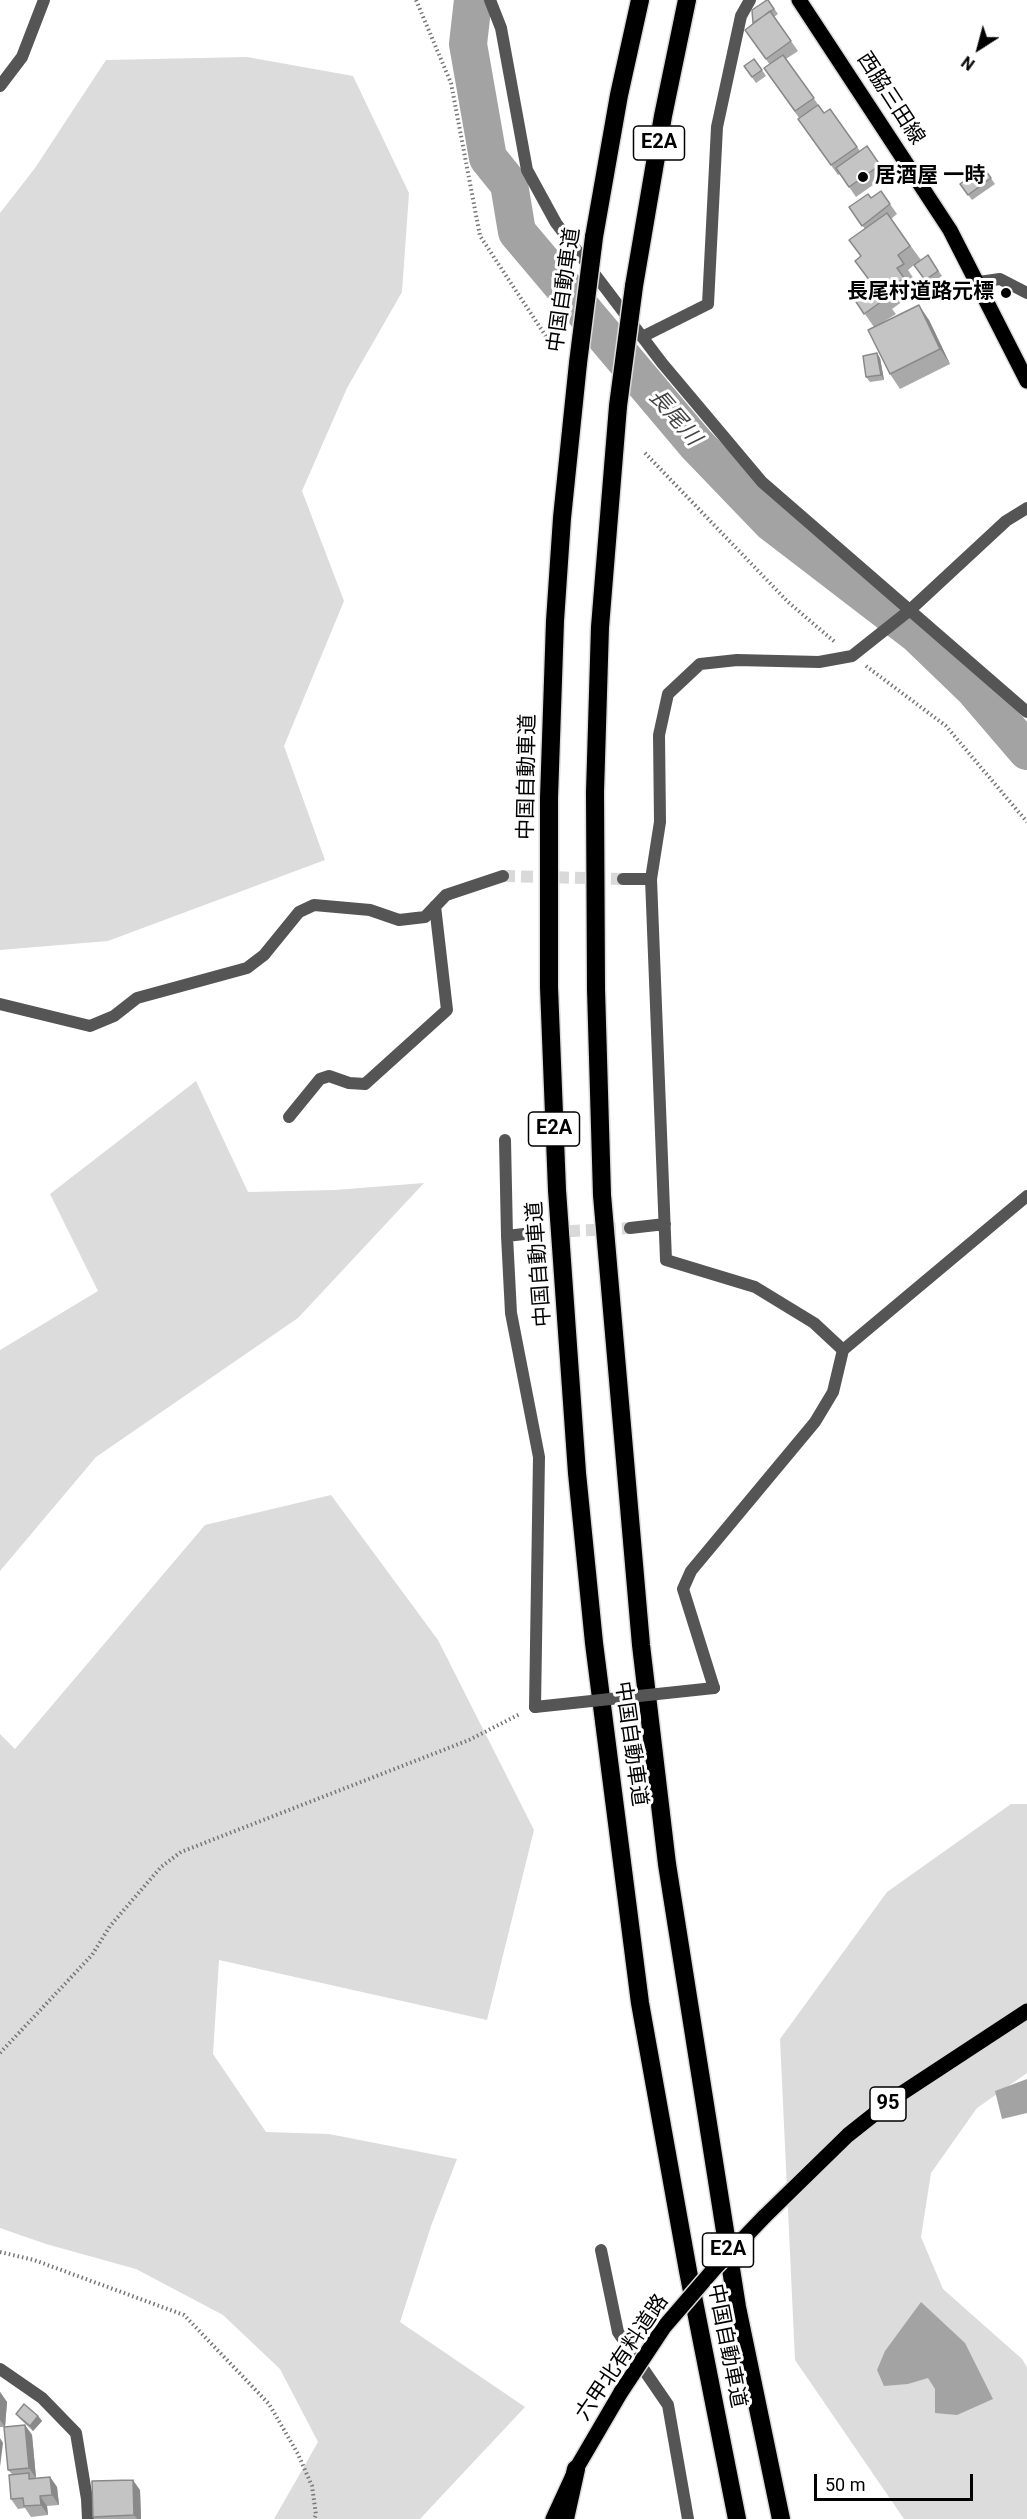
<!DOCTYPE html>
<html>
<head>
<meta charset="utf-8">
<style>
	body { margin:0 }
	#map { position:relative; width:1027px; height:2519px; overflow:hidden; background:#fff; font-family:Roboto,sans-serif }
	canvas { display:block }
	.north { position:absolute; left:949px; top:18px; width:60px; height:60px; -webkit-text-stroke:4px #fff; paint-order:stroke; rotate:216deg; font-size:16px; font-weight:700; line-height:24px; text-align:center; color:#000 }
	.north::after { content:''; display:block; margin:auto; width:21px; height:27px; background:#000; clip-path:polygon(50% 0,100% 100%,50% 72%,0 100%) }
	.scale { position:absolute; left:814px; top:2474px; width:159px; height:27px; box-sizing:border-box; border:3px solid #000; border-top:0; padding-left:8px; font-size:18px; line-height:21px; white-space:nowrap; color:#000; -webkit-text-stroke:4px #fff; paint-order:stroke }
</style>
</head>
<body>
<div id="map">
<canvas width="1027" height="2519"></canvas>
<div class="north">N</div>
<div class="scale">50 m</div>
</div>
<script>
const c = document.querySelector('canvas').getContext('2d');
c.lineJoin = 'round';
function fillPath(path, color) { c.fillStyle = color; c.fill(path, 'evenodd'); }
const shape = rows => new Path2D(rows.map(r => 'M' + r).join(''));
function stroke(path, color, width, dash) { c.strokeStyle = color; c.lineWidth = width; c.lineCap = dash ? 'butt' : 'round'; c.setLineDash(dash || []); c.stroke(path); }
function drawText(font, color, halo, rows, align = 'center') {
  c.font = font + ' Roboto,"Noto Sans JP",sans-serif'; c.lineWidth = 6; c.setLineDash([]); c.textBaseline = 'middle'; c.strokeStyle = halo; c.fillStyle = color; for (const [text, x, y, turn = 0] of rows) {
    c.save(); c.translate(x, y); c.rotate((+turn || 0) * Math.PI / 180); c.textAlign = isNaN(turn) ? turn : align; if (halo) c.strokeText(text, 0, 0); c.fillText(text, 0, 0); c.restore();
  }
}
const green = shape([
	[247,57,353,76,409,193,402,292,347,388,302,491,344,601,284,746,325,860,108,941,0,950,0,213,35,168,106,60],
	[196,1081,248,1192,335,1190,424,1183,298,1318,96,1457,0,1571,0,1350,98,1291,50,1194],
	[331,1495,438,1640,534,1830,487,2020,219,1960,213,2054,266,2132,329,2134,457,2159,431,2226,400,2322,525,2407,420,2519,274,2519,318,2442,280,2369,223,2315,136,2269,46,2244,0,2228,0,1734,15,1749,205,1525],
	[1011,1804,1027,1804,1027,2073,977,2108,931,2173,921,2237,943,2289,1022,2359,1027,2367,1027,2519,904,2519,795,2360,780,2039,887,1892]
]);
const water = shape([
	[1027,2079,1027,2113,1002,2119,995,2091],
	[921,2302,965,2343,993,2399,957,2415,935,2413,935,2389,928,2378,908,2384,884,2386,877,2370,885,2351]
]);
const river = shape([
	[473,0,468,44,488,158,509,184,517,232,696,444,772,523,918,635,973,688,1027,751]
]);
const minorTunnel = shape([
	[503,876,623,879],
	[532,1233,630,1228]
]);
const path = shape([
	[416,0,451,83,480,236,547,338],
	[645,453,788,602,836,643],
	[866,666,946,726,1027,822],
	[0,2053,92,1955,110,1926,161,1867,181,1852,469,1740,520,1714],
	[0,2252,34,2260,184,2315,269,2404,298,2454,312,2486,316,2515,314,2519]
]);
const minor = shape([
	[490,0,501,28,527,170,556,223,662,363,762,482,1027,712],
	[0,86,22,57,44,0],
	[979,282,1000,279,1027,293],
	[642,337,708,304,717,127,741,16,750,0],
	[623,879,651,879],
	[0,1004,90,1026,114,1016,137,998,247,968,264,955,299,912,314,905,370,910,399,920,425,917,446,895,503,876],
	[289,1117,320,1079,329,1076,349,1083,365,1084,447,1010,435,906],
	[505,1140,507,1236],
	[630,1228,665,1224],
	[532,1233,507,1236,511,1313,539,1457,535,1707],
	[843,1350,1027,1196],
	[714,1688,683,1589,691,1571,815,1422,833,1392,843,1350,814,1323,755,1287,666,1260,651,879,660,822,659,735,668,694,700,664,737,660,819,662,852,656,910,610,1006,521,1027,508],
	[601,2250,618,2332,668,2405,688,2519]
]);
const tertiary = shape([
	[0,2369,42,2398,76,2433,87,2499,88,2519]
]);
const primary = shape([
	[799,0,950,230,1027,381],
	[764,2217,848,2135,896,2097,1027,2011],
	[553,2519,576,2469,621,2392]
]);
const motorway = shape([
	[594,237,619,95,640,0],
	[634,286,663,116,687,0],
	[578,363,562,518,555,621,549,798,549,987,557,1190,577,1473,594,1643,640,2003,688,2271,737,2519],
	[618,406,600,627,595,792,596,989,602,1195,641,1645,667,1864,737,2307,781,2519],
	[565,2519,576,2469]
]);
const minorBridge = shape([
	[535,1707,714,1688]
]);
const primaryBridge = shape([
	[621,2392,664,2327,715,2268,764,2217]
]);
const motorwayBridge = shape([
	[578,363,594,237],
	[618,406,634,286]
]);
const wall = shape([
	[768,0,778,14,774,17,798,51,786,59,824,113,830,109,860,151,867,146,887,175,856,197,840,174,838,175,805,129,799,118,764,68,770,65,745,30,753,23],
	[744,66,762,70,766,76,756,83],
	[983,167,995,184,972,200,960,184],
	[881,191,897,214,891,219,921,260,928,255,942,276,928,285,914,265,908,270,914,279,908,283,914,293,892,309,896,314,880,324,929,320,950,364,900,389,890,374,874,327,851,294,869,281,861,256,865,229,849,207,871,198],
	[880,358,884,380,870,382,866,377],
	[0,2392,7,2402,5,2427,0,2427],
	[16,2414,38,2416,42,2421,33,2431,20,2419],
	[25,2425,32,2435,36,2478,50,2477,57,2487,59,2505,47,2506,48,2515,31,2517,25,2508,18,2509,11,2499,12,2474,8,2470],
	[140,2490,141,2519,94,2519,93,2517]
]);
const shadedWall = shape([
	[919,305,929,320,950,364,940,349],
	[877,353,880,358,884,380,881,375],
	[0,2392,7,2402,5,2427,0,2420],
	[38,2416,42,2421,33,2431,30,2426],
	[25,2425,32,2435,36,2478,29,2468],
	[0,2438,3,2443,0,2467],
	[50,2477,57,2487,59,2505,52,2495],
	[133,2480,140,2490,141,2519,137,2519,134,2515],
	[40,2496,47,2506,48,2515,41,2505]
]);
const building = shape([
	[767,0,768,0,774,9,753,23,752,10,767,0],
	[770,11,791,41,766,59,745,30,770,11],
	[783,55,814,98,795,111,764,68,783,55],
	[754,59,762,70,752,77,744,66,754,59],
	[818,105,824,113,830,109,857,147,831,165,798,119,818,105],
	[867,146,880,165,849,187,836,168,867,146],
	[983,167,991,178,968,195,960,184,983,167],
	[881,191,890,204,862,226,849,207,868,194,871,198,881,191],
	[887,213,910,246,898,255,904,264,897,268,904,278,882,294,885,299,864,314,851,294,870,281,855,261,861,256,849,240,887,213],
	[928,255,938,271,925,280,914,265,928,255],
	[919,305,940,349,890,374,868,330,919,305],
	[877,353,881,375,866,377,863,356,877,353],
	[24,2404,38,2416,30,2426,16,2414,24,2404],
	[25,2425,29,2468,8,2470,4,2427,25,2425],
	[29,2473,29,2479,50,2477,52,2495,40,2496,41,2505,24,2506,23,2498,11,2499,9,2475,29,2473],
	[133,2480,134,2515,93,2517,92,2481,133,2480]
]);
const markers = [
	[863,177,6,"#000"],
	[1006,293,6,"#000"]
];
const shields = [
	[659,143,51],
	[554,1129,51],
	[888,2104,36],
	[728,2250,51]
];
const shieldNames = [
	["E2A",659,143],
	["E2A",554,1129],
	["95",888,2104],
	["E2A",728,2250]
];
const streetNames = [
	["西脇三田線",890,99,57],
	["中国自動車道",565,290,-82],
	["中国自動車道",528,777,-89],
	["中国自動車道",540,1264,-94],
	["中国自動車道",630,1744,82],
	["中国自動車道",726,2346,79],
	["六甲北有料道路",623,2358,-56]
];
const poiNames = [
	["居酒屋 一時",875,177],
	["長尾村道路元標",994,293,"right"]
];
const waterNames = [
	["長尾川",674,418,49]
];
fillPath(green, '#dcdcdc');
fillPath(water, '#a3a3a3');
stroke(river, '#a3a3a3', 38);
stroke(minorTunnel, '#d9d9d9', 12, [12, 6]);
stroke(primary, '#dbdbdb', 18);
stroke(motorway, '#dbdbdb', 21);
stroke(path, '#777', 4, [1.5, 3]);
stroke(minor, '#555', 12);
stroke(tertiary, '#555', 12);
stroke(primary, '#000', 15);
stroke(motorway, '#000', 18);
stroke(primaryBridge, '#dbdbdb', 18, []);
stroke(motorwayBridge, '#dbdbdb', 21, []);
stroke(minorBridge, '#555', 12);
stroke(primaryBridge, '#000', 15);
stroke(motorwayBridge, '#000', 18);
fillPath(wall, '#a9a9a9');
fillPath(shadedWall, '#898989');
fillPath(building, '#c4c4c4');
stroke(building, '#898989', 1.5);
for (const [x, y, r, color] of markers) { const dot = new Path2D(); dot.arc(x, y, r, 0, 2 * Math.PI); c.fillStyle = color; c.fill(dot); stroke(dot, '#fff', 2); }
for (const [x, y, w] of shields) { const box = new Path2D(); box.roundRect(x - w / 2, y - 17, w, 34, 4.5); c.fillStyle = '#fff'; c.fill(box); stroke(box, '#000', 1.5); }
drawText('bold 20px', '#000', null, shieldNames);
drawText('21px', '#000', '#fff', streetNames);
drawText('bold 21px', '#000', '#fff', poiNames, 'left');
drawText('italic 22px', '#444', '#fff', waterNames);
</script>
</body>
</html>
